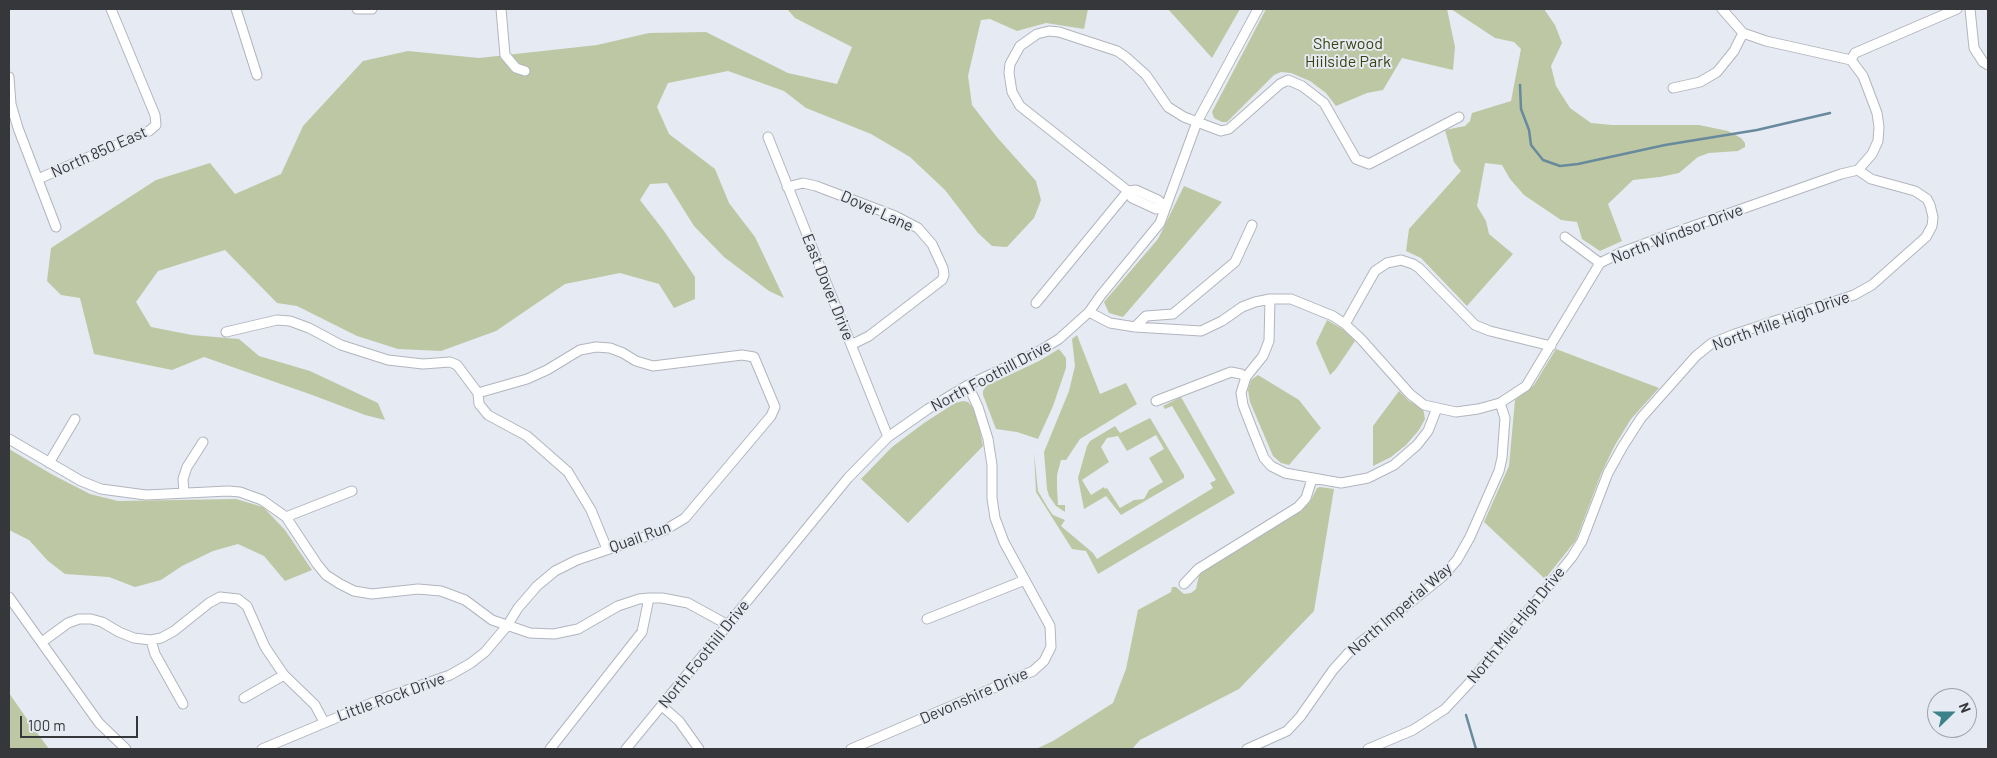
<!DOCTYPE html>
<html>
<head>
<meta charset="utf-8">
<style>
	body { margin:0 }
	#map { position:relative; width:1997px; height:758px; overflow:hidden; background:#e6eaf3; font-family:Barlow,sans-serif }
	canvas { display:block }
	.frame { position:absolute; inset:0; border:10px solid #36373b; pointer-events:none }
	.north { position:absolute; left:1927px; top:688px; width:50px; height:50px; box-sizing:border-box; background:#e6eaf3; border:1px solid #a0a2a9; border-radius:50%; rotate:68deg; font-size:14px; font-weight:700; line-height:20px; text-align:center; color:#36373b }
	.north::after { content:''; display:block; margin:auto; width:18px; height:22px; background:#3b828b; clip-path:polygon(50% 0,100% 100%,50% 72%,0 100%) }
	.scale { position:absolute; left:20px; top:716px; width:118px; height:22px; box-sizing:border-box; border:2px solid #36373b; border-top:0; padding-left:6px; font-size:15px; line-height:18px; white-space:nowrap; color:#36373b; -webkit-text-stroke:4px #e6eaf3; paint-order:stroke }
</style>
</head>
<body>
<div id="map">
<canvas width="1997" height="758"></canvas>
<div class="frame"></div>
<div class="north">N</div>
<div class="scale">100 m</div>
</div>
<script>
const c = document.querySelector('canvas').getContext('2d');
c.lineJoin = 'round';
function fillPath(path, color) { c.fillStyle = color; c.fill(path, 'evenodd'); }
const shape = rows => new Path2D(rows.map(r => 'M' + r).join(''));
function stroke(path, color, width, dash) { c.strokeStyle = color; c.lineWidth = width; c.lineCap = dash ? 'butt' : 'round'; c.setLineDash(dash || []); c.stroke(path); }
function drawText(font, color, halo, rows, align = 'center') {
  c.font = font + ' Barlow,sans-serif'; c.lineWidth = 4; c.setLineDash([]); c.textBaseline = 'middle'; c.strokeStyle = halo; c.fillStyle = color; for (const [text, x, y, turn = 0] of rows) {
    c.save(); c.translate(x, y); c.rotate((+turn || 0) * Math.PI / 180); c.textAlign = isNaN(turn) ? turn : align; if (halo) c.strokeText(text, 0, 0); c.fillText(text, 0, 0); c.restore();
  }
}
const green = shape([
	[787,9,1088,9,1084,29,1046,23,1017,31,990,19,981,20,968,76,972,105,996,136,1036,181,1041,200,1034,218,1007,247,992,246,978,233,945,190,910,157,871,134,806,108,784,91,728,71,668,83,657,107,669,134,715,169,729,203,755,237,784,298,769,291,724,257,694,226,667,183,650,184,640,200,664,231,695,277,695,299,674,308,659,284,620,273,565,284,496,331,441,351,398,349,357,336,297,306,277,303,225,250,158,271,136,302,151,327,192,335,239,339,259,356,310,371,378,403,385,420,365,415,315,396,204,357,172,370,94,354,80,298,61,295,47,281,51,248,156,180,210,163,235,194,281,174,303,126,363,61,408,51,479,58,597,45,649,33,706,32,788,73,837,84,852,47,795,18],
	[1168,9,1240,9,1212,58],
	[1266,9,1447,9,1455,47,1453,70,1402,58,1383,90,1367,93,1336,106,1326,93,1310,81,1291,73,1281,72,1274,75,1227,122,1222,122,1214,118,1212,112],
	[1451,9,1544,9,1555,25,1562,43,1551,66,1556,86,1570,108,1591,123,1612,125,1699,125,1728,131,1741,138,1745,143,1745,147,1738,151,1709,153,1698,157,1679,173,1660,177,1633,180,1608,204,1622,241,1600,251,1582,239,1577,222,1561,220,1524,195,1510,179,1502,165,1485,163,1477,206,1486,221,1489,234,1513,254,1467,306,1421,258,1406,251,1409,229,1461,171,1454,162,1445,130,1465,126,1470,121,1472,113,1511,101,1521,49,1514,42,1495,38],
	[1184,186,1222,202,1123,317,1109,313,1104,302,1158,239],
	[1327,320,1344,330,1355,341,1336,369,1330,375,1316,343],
	[1077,335,1100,394,1126,383,1137,404,1080,439,1066,460,1061,460,1057,475,1057,488,1058,505,1065,505,1065,512,1056,506,1049,496,1047,489,1044,452,1069,391,1075,366,1072,339],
	[1059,349,1066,358,1066,368,1053,406,1038,439,1017,432,996,429,983,395,983,391,986,386,1039,361],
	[1556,349,1659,388,1631,419,1615,445,1601,474,1576,540,1545,579,1484,522,1509,466,1515,400,1534,385],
	[1258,375,1299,400,1321,428,1289,465,1281,463,1273,456,1250,402,1248,390,1251,380],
	[1399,391,1409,401,1423,408,1425,419,1419,430,1406,445,1391,457,1373,466,1373,426],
	[1181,397,1235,493,1098,574,1086,551,1072,549,1036,492,1034,452,1038,491,1048,508,1053,515,1065,520,1061,526,1093,553,1097,559,1213,488,1210,483,1216,480,1172,406,1165,409,1163,406],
	[963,401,968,402,974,409,978,421,983,446,908,523,861,479,892,447,924,423,955,403],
	[1150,418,1184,475,1184,478,1121,515,1106,496,1084,509,1078,478,1087,446,1090,441,1115,426,1120,433],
	[1156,435,1164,449,1149,458,1163,482,1149,490,1144,499,1134,500,1120,508,1107,488,1105,489,1104,487,1091,495,1082,480,1109,462,1101,447,1107,438,1118,436,1127,451],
	[9,449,53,475,90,494,118,501,236,499,263,507,285,530,312,570,285,581,264,556,238,544,213,551,182,566,161,580,135,587,109,577,65,574,48,561,29,540,9,530],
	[1320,487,1334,489,1314,611,1239,689,1140,740,1132,749,1036,749,1053,741,1113,703,1126,669,1138,610,1171,592,1172,587,1176,587,1184,594,1191,593,1196,589,1199,575,1202,570,1301,510,1310,502,1317,488],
	[9,693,27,719,49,749,9,749]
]);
const stream = shape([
	[1520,85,1521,109,1529,130,1531,145,1543,160,1560,166,1578,164,1665,145,1757,130,1830,113],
	[1466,715,1476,749]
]);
const minor = shape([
	[236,9,257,75],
	[357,9,372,9],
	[501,9,505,55,516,68,525,71],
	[1970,9,1974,48,1983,62,1988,65],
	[1851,60,1855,53,1957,9],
	[9,77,11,104,18,128,56,227],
	[1673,88,1700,82,1717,72,1734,51,1743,33],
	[768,137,888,437],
	[38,179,149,131,156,125,155,115,111,9],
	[787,187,803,183,816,186,895,216,918,228,932,244,943,268,944,275,942,280,869,336,851,345],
	[1128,191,1136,190,1158,200,1165,207],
	[1165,207,1156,209,1132,198,1128,191,1020,106,1012,92,1009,73,1010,64,1020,46,1037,34,1049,31,1059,32,1117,51,1126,57,1146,75,1168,107,1184,117,1221,131,1229,129,1280,84,1288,80,1302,86,1324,103,1356,159,1369,164,1459,117],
	[1565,237,1600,263],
	[1270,299,1269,341,1263,356,1246,377,1241,393,1243,405,1253,431,1264,458,1271,466,1285,473,1341,483,1368,478,1394,465,1417,445,1428,431,1437,408],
	[1036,303,1128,191],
	[1089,312,1110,323,1135,327,1201,331,1222,321,1242,307,1255,302,1270,299,1291,299,1333,316,1345,324,1361,339,1410,394,1424,405,1456,412,1478,409,1500,403,1526,386,1600,263,1620,253,1665,236,1841,174,1858,170,1872,154,1878,141,1879,127,1877,113,1863,76,1851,60,1766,41,1743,33,1722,9],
	[1345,324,1375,271,1387,263,1401,260,1413,264,1419,268,1475,325,1490,331,1551,346],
	[1135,327,1146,316,1173,314,1235,262,1252,225],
	[226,332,277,320,290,321,309,328,341,345,388,360,423,364,450,362,457,365,478,393],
	[478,393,479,404,488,415,527,436,568,472,591,510,607,549],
	[1156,401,1231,372,1241,374,1246,377],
	[9,439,81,481,101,489,146,495,228,491,240,492,262,500,286,517,317,564,326,575,340,584,354,591,372,594,418,589,441,591,465,600,492,620,530,633,554,634,578,629,618,606,639,599,649,598,662,598,688,603,728,625],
	[49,463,75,419],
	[184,492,183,479,187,467,203,442],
	[286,517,352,491],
	[1184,584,1198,569,1298,507,1306,498,1312,479],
	[9,597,99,723,126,749],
	[927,619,1025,580],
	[151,640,155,654,183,704],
	[42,642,68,623,79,619,91,619,102,622,119,632,134,638,151,640,161,638,174,631,209,603,220,597,238,599,247,606,265,647,284,675,315,705,324,722],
	[244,698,284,675],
	[662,706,679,721,699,749],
	[262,749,379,700,450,675,471,663,485,652,507,626,518,608,537,586,555,571,577,560,665,530,685,518,771,416,775,407,754,357,742,355,653,366,636,361,623,353,610,348,596,347,580,350,547,370,527,379,478,393],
	[550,749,642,632,649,598],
	[626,749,848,478,888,437,928,409,968,385,1036,353,1059,339,1089,312,1101,295,1160,223,1197,122,1258,9],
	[851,749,1033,671,1044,661,1051,647,1050,626,1004,542,995,518,992,498,992,465,988,439,978,407,968,385],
	[1247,749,1287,731,1300,717,1333,670,1351,650,1442,577,1457,560,1470,537,1499,471,1502,458,1505,418,1500,403],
	[1368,749,1413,730,1445,709,1472,680,1572,557,1582,541,1608,473,1623,446,1641,418,1696,356,1712,343,1735,334,1854,295,1872,285,1926,237,1932,226,1933,217,1930,205,1927,199,1915,191,1871,179,1858,170]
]);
const parkNames = [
	["Sherwood",1348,44],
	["Hiilside Park",1348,62]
];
const streetNames = [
	["North 850 East",99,152,-24],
	["Dover Lane",877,211,24],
	["North Windsor Drive",1677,234,-21],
	["East Dover Drive",828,287,68],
	["North Mile High Drive",1781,321,-20],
	["North Foothill Drive",991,376,-28],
	["Quail Run",640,537,-20],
	["North Imperial Way",1400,609,-41],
	["North Mile High Drive",1516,625,-51],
	["North Foothill Drive",704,654,-51],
	["Devonshire Drive",974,696,-24],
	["Little Rock Drive",391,697,-20]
];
fillPath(green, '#bec7a3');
stroke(stream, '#688a9d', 2.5);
stroke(minor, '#b1b5be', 11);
stroke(minor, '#fff', 9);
drawText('16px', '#3a420e', '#e6eaf3', parkNames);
drawText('16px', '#36373b', '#e6eaf3', streetNames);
</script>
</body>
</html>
